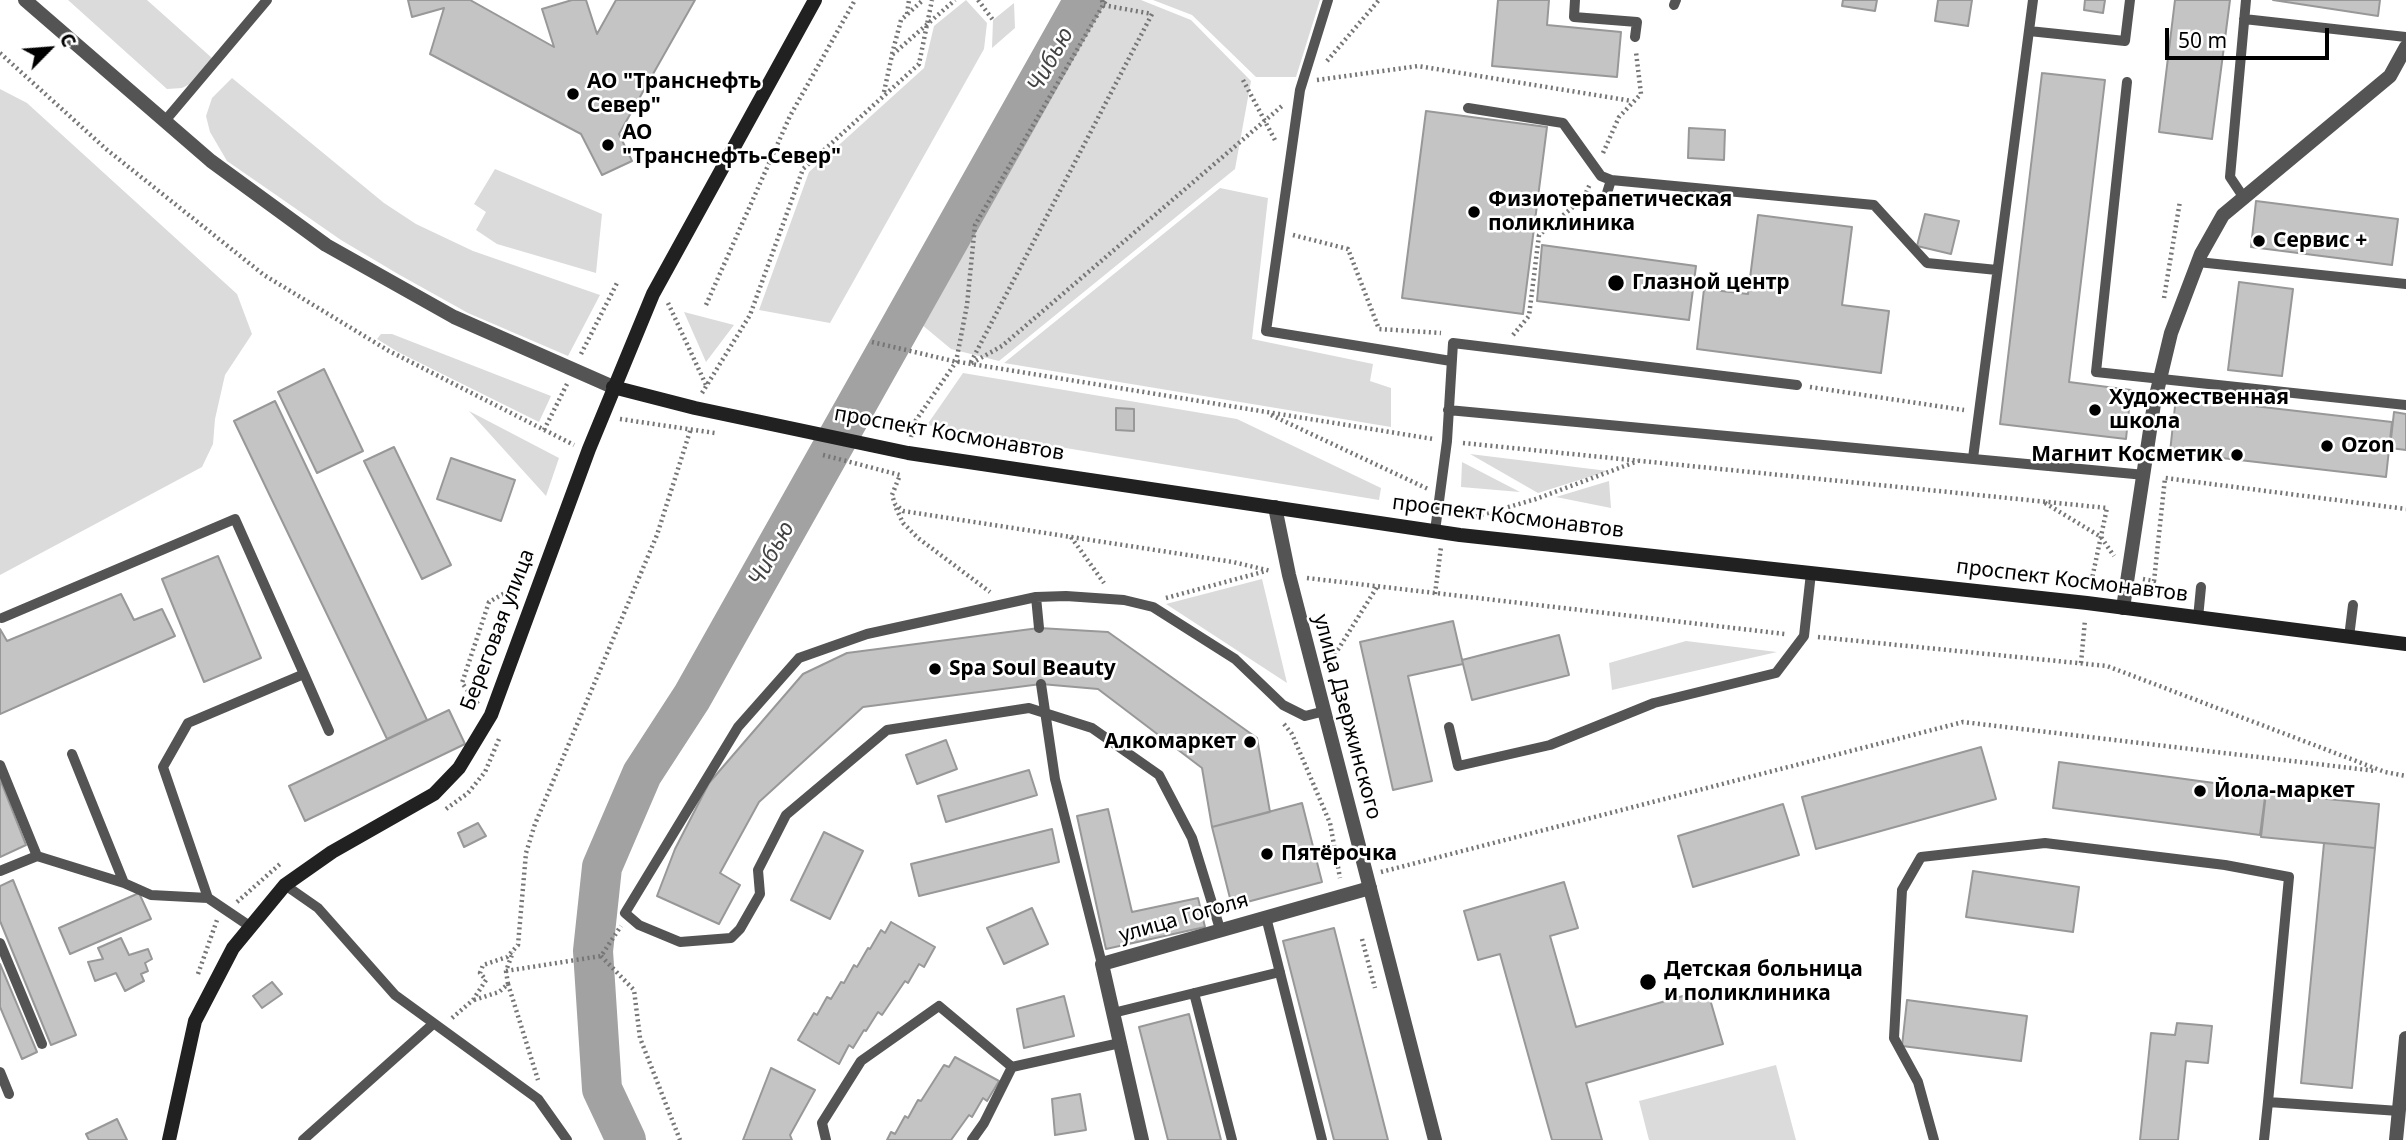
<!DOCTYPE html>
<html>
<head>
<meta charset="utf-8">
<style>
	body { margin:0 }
	#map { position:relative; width:2406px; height:1140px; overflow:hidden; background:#fff; font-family:"Noto Sans",sans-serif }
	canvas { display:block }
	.north { position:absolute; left:14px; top:14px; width:70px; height:70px; -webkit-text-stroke:5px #fff; paint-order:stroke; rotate:65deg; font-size:19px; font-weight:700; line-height:28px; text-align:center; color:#000 }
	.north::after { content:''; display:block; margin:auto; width:24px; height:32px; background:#000; clip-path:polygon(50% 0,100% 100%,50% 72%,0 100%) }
	.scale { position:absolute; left:2165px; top:28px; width:164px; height:32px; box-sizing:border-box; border:4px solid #000; border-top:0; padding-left:9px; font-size:21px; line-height:24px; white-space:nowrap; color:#000; -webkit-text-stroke:5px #fff; paint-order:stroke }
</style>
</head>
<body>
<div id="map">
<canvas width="2406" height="1140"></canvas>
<div class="north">С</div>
<div class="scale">50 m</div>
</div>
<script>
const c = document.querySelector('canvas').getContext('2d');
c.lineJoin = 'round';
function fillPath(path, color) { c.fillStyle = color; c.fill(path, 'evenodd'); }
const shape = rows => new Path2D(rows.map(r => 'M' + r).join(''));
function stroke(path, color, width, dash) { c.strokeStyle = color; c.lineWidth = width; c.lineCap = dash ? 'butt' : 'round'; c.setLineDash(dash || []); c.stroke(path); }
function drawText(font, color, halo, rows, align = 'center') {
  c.font = font + ' "Noto Sans",sans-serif'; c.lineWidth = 5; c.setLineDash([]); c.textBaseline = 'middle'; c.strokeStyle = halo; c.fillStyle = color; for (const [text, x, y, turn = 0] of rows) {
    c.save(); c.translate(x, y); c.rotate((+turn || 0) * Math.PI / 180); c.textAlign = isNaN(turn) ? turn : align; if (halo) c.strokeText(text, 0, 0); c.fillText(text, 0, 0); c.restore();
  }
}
const green = shape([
	[68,0,147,0,212,58,190,84,182,88,167,89],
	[966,0,987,23,984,49,830,323,759,310,809,172,924,68,934,26],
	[1098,0,1141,0,1191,20,1251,81,1235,169,999,361,951,349,915,319],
	[1153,0,1320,0,1296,77,1256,77,1192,15],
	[1014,3,1015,28,992,48,993,20],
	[232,78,384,203,416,224,473,251,600,295,568,356,468,313,398,274,341,240,227,161,210,132,206,116,212,98],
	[0,89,27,103,237,294,252,334,225,375,215,419,213,444,202,467,0,575],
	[495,169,602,214,596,273,497,244,476,230,486,212,474,204],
	[1220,188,1268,198,1252,339,1373,364,1370,381,1391,388,1391,427,1004,363],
	[684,312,734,325,706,362],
	[381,334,392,334,551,396,539,422,398,352,377,339],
	[963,373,1237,419,1381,488,1379,500,927,425],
	[469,411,559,458,546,496],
	[1470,454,1608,471,1538,493],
	[1462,462,1520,492,1461,487],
	[1609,481,1611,508,1556,497],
	[1262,579,1287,683,1166,604],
	[1686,641,1777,652,1612,690,1609,663],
	[1776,1065,1796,1140,1649,1140,1639,1101]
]);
const river = shape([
	[626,1140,602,1089,593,951,602,867,642,774,692,697,1084,0]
]);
const building = shape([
	[408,0,470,0,554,47,542,9,572,0,586,0,597,34,616,0,695,0,619,134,632,161,602,175,581,134,430,54,444,8,412,17,408,0],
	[1498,0,1549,0,1547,25,1621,32,1617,77,1492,66,1498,0],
	[1843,0,1877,0,1875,11,1842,6,1843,0],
	[1938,0,1972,0,1968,26,1935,21,1938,0],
	[2085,0,2105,0,2103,13,2084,10,2085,0],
	[2175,0,2230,0,2212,139,2159,132,2175,0],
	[2273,0,2380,0,2378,16,2273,0],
	[2042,73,2105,80,2069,382,2131,390,2126,439,2000,424,2042,73],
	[1426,111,1547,127,1523,314,1402,298,1426,111],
	[1689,128,1725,130,1724,160,1688,158,1689,128],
	[2256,201,2398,219,2392,265,2251,247,2256,201],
	[1925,214,1959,221,1951,254,1917,246,1925,214],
	[1758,215,1852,227,1842,305,1889,311,1881,373,1697,349,1704,289,1748,294,1758,215],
	[1542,245,1696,266,1689,320,1537,301,1542,245],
	[2239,282,2293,289,2282,376,2228,370,2239,282],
	[324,369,363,451,317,473,278,392,324,369],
	[2176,397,2392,422,2386,477,2170,452,2176,397],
	[275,401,427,720,387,739,234,421,275,401],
	[1116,408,1134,409,1134,431,1116,430,1116,408],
	[2394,412,2406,414,2406,450,2390,448,2394,412],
	[394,447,451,565,422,579,364,461,394,447],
	[451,458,515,480,501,521,437,499,451,458],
	[218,556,261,658,204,682,162,579,218,556],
	[121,594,134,620,162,609,175,636,0,714,0,629,7,641,121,594],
	[1453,621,1463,664,1408,676,1432,781,1393,790,1360,642,1453,621],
	[1039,628,1108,632,1257,738,1270,812,1212,827,1202,768,1098,689,1041,684,863,707,759,802,720,873,740,885,719,924,657,896,675,849,709,783,803,674,847,653,1039,628],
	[1559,635,1569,675,1472,700,1462,660,1559,635],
	[449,710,465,744,305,821,289,786,449,710],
	[946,740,957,769,917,784,906,755,946,740],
	[1981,747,1996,799,1816,849,1802,797,1981,747],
	[2059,762,2266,790,2260,835,2053,808,2059,762],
	[1029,770,1037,795,946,822,938,796,1029,770],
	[0,779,26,845,0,857,0,779],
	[2266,793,2379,804,2375,848,2261,837,2266,793],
	[1302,803,1322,882,1232,906,1212,827,1302,803],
	[1783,804,1799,855,1693,887,1678,836,1783,804],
	[1108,809,1132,912,1198,898,1205,927,1106,949,1077,816,1108,809],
	[478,823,486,836,464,847,458,833,478,823],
	[1052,829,1059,862,919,896,911,864,1052,829],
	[824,832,863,851,830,919,791,900,824,832],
	[2324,843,2375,848,2352,1088,2301,1083,2324,843],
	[1973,871,2079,887,2073,932,1966,917,1973,871],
	[13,880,76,1035,51,1045,0,921,0,886,13,880],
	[1564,882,1578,928,1550,936,1576,1027,1707,989,1723,1044,1586,1083,1602,1140,1552,1140,1500,954,1478,960,1464,911,1564,882],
	[139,893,151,919,70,954,59,928,139,893],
	[1032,908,1048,944,1004,964,987,928,1032,908],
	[891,922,935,947,924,967,919,964,908,983,905,981,882,1015,878,1012,866,1031,864,1030,853,1048,849,1045,839,1064,798,1040,814,1013,817,1015,827,997,831,999,841,982,844,983,854,965,857,967,868,948,870,949,881,930,885,933,891,922],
	[1334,928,1388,1140,1334,1140,1283,941,1334,928],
	[121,938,129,955,148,949,152,959,145,963,148,971,141,974,144,981,125,991,116,973,95,981,88,962,103,959,98,948,121,938],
	[0,964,37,1052,22,1059,0,1007,0,964],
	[272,982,282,994,262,1008,253,996,272,982],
	[1064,996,1074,1036,1024,1048,1017,1009,1064,996],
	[1907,1000,2027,1016,2021,1061,1902,1046,1907,1000],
	[1189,1014,1221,1140,1168,1140,1139,1027,1189,1014],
	[2177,1023,2212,1026,2208,1063,2186,1061,2178,1140,2140,1140,2151,1033,2175,1035,2177,1023],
	[955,1057,999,1081,987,1101,983,1098,972,1117,969,1115,951,1140,887,1140,891,1132,895,1134,905,1116,908,1118,918,1100,921,1101,944,1065,949,1067,955,1057],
	[771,1068,815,1090,790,1135,792,1140,743,1140,771,1068],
	[1080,1094,1086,1130,1055,1135,1052,1099,1080,1094],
	[117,1119,127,1140,89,1140,86,1134,117,1119]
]);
const path = shape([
	[978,0,993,20],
	[1102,0,1103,5,1152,14,970,364,1002,346,1282,106],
	[907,14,909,0],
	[0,53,106,149,264,275,389,351,574,445],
	[892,54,901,20,923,0],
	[1327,61,1379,0],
	[1243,80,1276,142],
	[1317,80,1418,66,1632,101],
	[884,92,892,55,955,0],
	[1603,153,1619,117,1641,94,1636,52],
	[1293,235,1348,249,1379,329,1441,333],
	[2164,298,2180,201],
	[668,303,706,385],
	[706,305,790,116,855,0],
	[1513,335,1529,316,1539,235,1583,199,1590,184],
	[872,342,953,361,1433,439],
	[581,354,617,283],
	[1810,387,1964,410],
	[702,393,750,315,803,169,919,64,932,0],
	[1271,415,1428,489],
	[620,419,715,433],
	[544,430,567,384],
	[911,437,914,423,956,362,967,305,975,225,1106,0],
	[1463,443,2107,508,2090,588],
	[823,455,900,475,892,495,895,504,903,511,1233,562,1271,571],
	[2045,503,2101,537,2114,556],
	[896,508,903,523,918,538,990,592],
	[1471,518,1536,499,1638,461],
	[1071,537,1104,583],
	[1307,578,1785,634],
	[2143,579,2154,581,2165,478,2406,509],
	[1435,594,1441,547],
	[1166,598,1266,571],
	[1818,637,2107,666,2385,772,2406,776],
	[2081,663,2085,620],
	[1329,664,1377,587],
	[478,704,462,683,489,602,517,586],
	[1284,724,1292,734,1330,823,1340,878],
	[446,809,468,793,485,772,499,739],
	[1381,872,1963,722,2376,771],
	[237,902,280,864],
	[1362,939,1375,988],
	[601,956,634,990,640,1038,680,1140],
	[506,971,601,956,621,926],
	[198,974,217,920],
	[508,984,538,1080],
	[474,1000,499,992,508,984,506,971,513,952],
	[452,1018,473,1000,486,980,480,973,483,965,507,957,518,945,526,853,535,824,657,535,691,428]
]);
const service = shape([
	[1328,0,1300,90,1266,331,1451,361],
	[1575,0,1574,17,1637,22,1635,37],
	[1674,5,1676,0],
	[2244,19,2406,37],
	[2029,31,2125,41,2130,0],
	[2127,82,2096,372,2406,405],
	[1468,108,1563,123,1601,176,1611,180],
	[164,122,267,0],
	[1607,193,1611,180,1874,205,1927,263,1997,270],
	[2244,198,2230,177,2246,0],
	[2198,262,2406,284],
	[1448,410,2145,475],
	[1973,458,2033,0],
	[1435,531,1447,441,1453,343,1797,385],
	[1036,597,1039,628],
	[2,618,235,519,304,674,188,723,163,767,208,898,251,927],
	[2198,618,2201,587],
	[2349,637,2353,605],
	[304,674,329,731],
	[1041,684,1055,779,1102,964],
	[1449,727,1458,766,1550,745,1654,703,1776,673,1804,636,1811,573],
	[72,754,124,883,151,895,208,898],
	[0,765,37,856],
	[0,871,37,856,124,883],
	[285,885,318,908,395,995,538,1099,567,1140],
	[1266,917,1322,1140],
	[1220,929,1192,838,1159,775,1092,728,1029,708,887,730,786,815,758,870,760,894,740,929,731,938,680,942,639,925,625,913,738,727,799,658,867,634,1036,597,1066,596,1124,600,1153,607,1235,659,1283,705,1305,716,1325,711],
	[0,943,42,1044],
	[1194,993,1232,1140],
	[1113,1013,1280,972],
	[0,1072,9,1094],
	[303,1140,433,1024],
	[826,1140,822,1123,861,1061,939,1006,1012,1067],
	[972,1140,984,1123,1012,1067,1120,1043],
	[1934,1140,1918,1082,1894,1038,1902,890,1921,857,2045,843,2225,865,2289,877,2268,1102],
	[2264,1140,2268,1102,2399,1111]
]);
const minor = shape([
	[25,0,211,161,326,245,454,317,613,387],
	[2123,608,2154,404,2171,333,2201,254,2223,215,2390,76,2406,47],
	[1142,1140,1102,964,1370,888]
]);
const tertiary = shape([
	[1275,507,1289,575,1435,1140],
	[2396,1140,2406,1038]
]);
const secondary = shape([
	[613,387,695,408,908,453,1460,535,2087,603,2406,644],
	[169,1140,195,1021,233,948,285,885,332,852,434,794,459,768,491,715,589,449,653,294,815,0]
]);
const markers = [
	[573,94,7,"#000"],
	[608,145,7,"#000"],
	[1474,212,7,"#000"],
	[2259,241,7,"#000"],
	[1616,283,9,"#000"],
	[2095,410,7,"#000"],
	[2327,446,7,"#000"],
	[2237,455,7,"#000"],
	[935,669,7,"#000"],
	[1250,742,7,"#000"],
	[2200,791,7,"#000"],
	[1267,854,7,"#000"],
	[1648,982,9,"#000"]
];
const poiNames = [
	["АО \"Транснефть",587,82],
	["Север\"",587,106],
	["АО",622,133],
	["\"Транснефть-Север\"",622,157],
	["Физиотерапетическая",1488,200],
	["поликлиника",1488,224],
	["Сервис +",2273,241],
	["Глазной центр",1632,283],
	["Художественная",2109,398],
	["школа",2109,422],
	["Ozon",2341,446],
	["Магнит Косметик",2223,455,"right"],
	["Spa Soul Beauty",949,669],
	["Алкомаркет",1236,742,"right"],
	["Йола-маркет",2214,791],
	["Пятёрочка",1281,854],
	["Детская больница",1664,970],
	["и поликлиника",1664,994]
];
const streetNames = [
	["проспект Космонавтов",949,434,10],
	["проспект Космонавтов",1508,517,7],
	["проспект Космонавтов",2072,581,7],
	["Береговая улица",498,630,-69],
	["улица Дзержинского",1347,717,75],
	["улица Гоголя",1184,918,-16]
];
const waterNames = [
	["Чибью",1051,60,-61],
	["Чибью",772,554,-61]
];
fillPath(green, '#dbdbdb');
stroke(river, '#a2a2a2', 40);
fillPath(building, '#c4c4c4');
stroke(building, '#989898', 2);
stroke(path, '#767676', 4.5, [2, 3.5]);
stroke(service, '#545454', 10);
stroke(minor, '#545454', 14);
stroke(tertiary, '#545454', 14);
stroke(secondary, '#212121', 14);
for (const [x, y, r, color] of markers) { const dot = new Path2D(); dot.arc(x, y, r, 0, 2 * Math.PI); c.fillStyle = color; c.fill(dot); stroke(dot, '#fff', 2.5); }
drawText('bold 21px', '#000', '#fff', poiNames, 'left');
drawText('21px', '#000', '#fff', streetNames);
drawText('italic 23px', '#434343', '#fff', waterNames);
</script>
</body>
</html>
